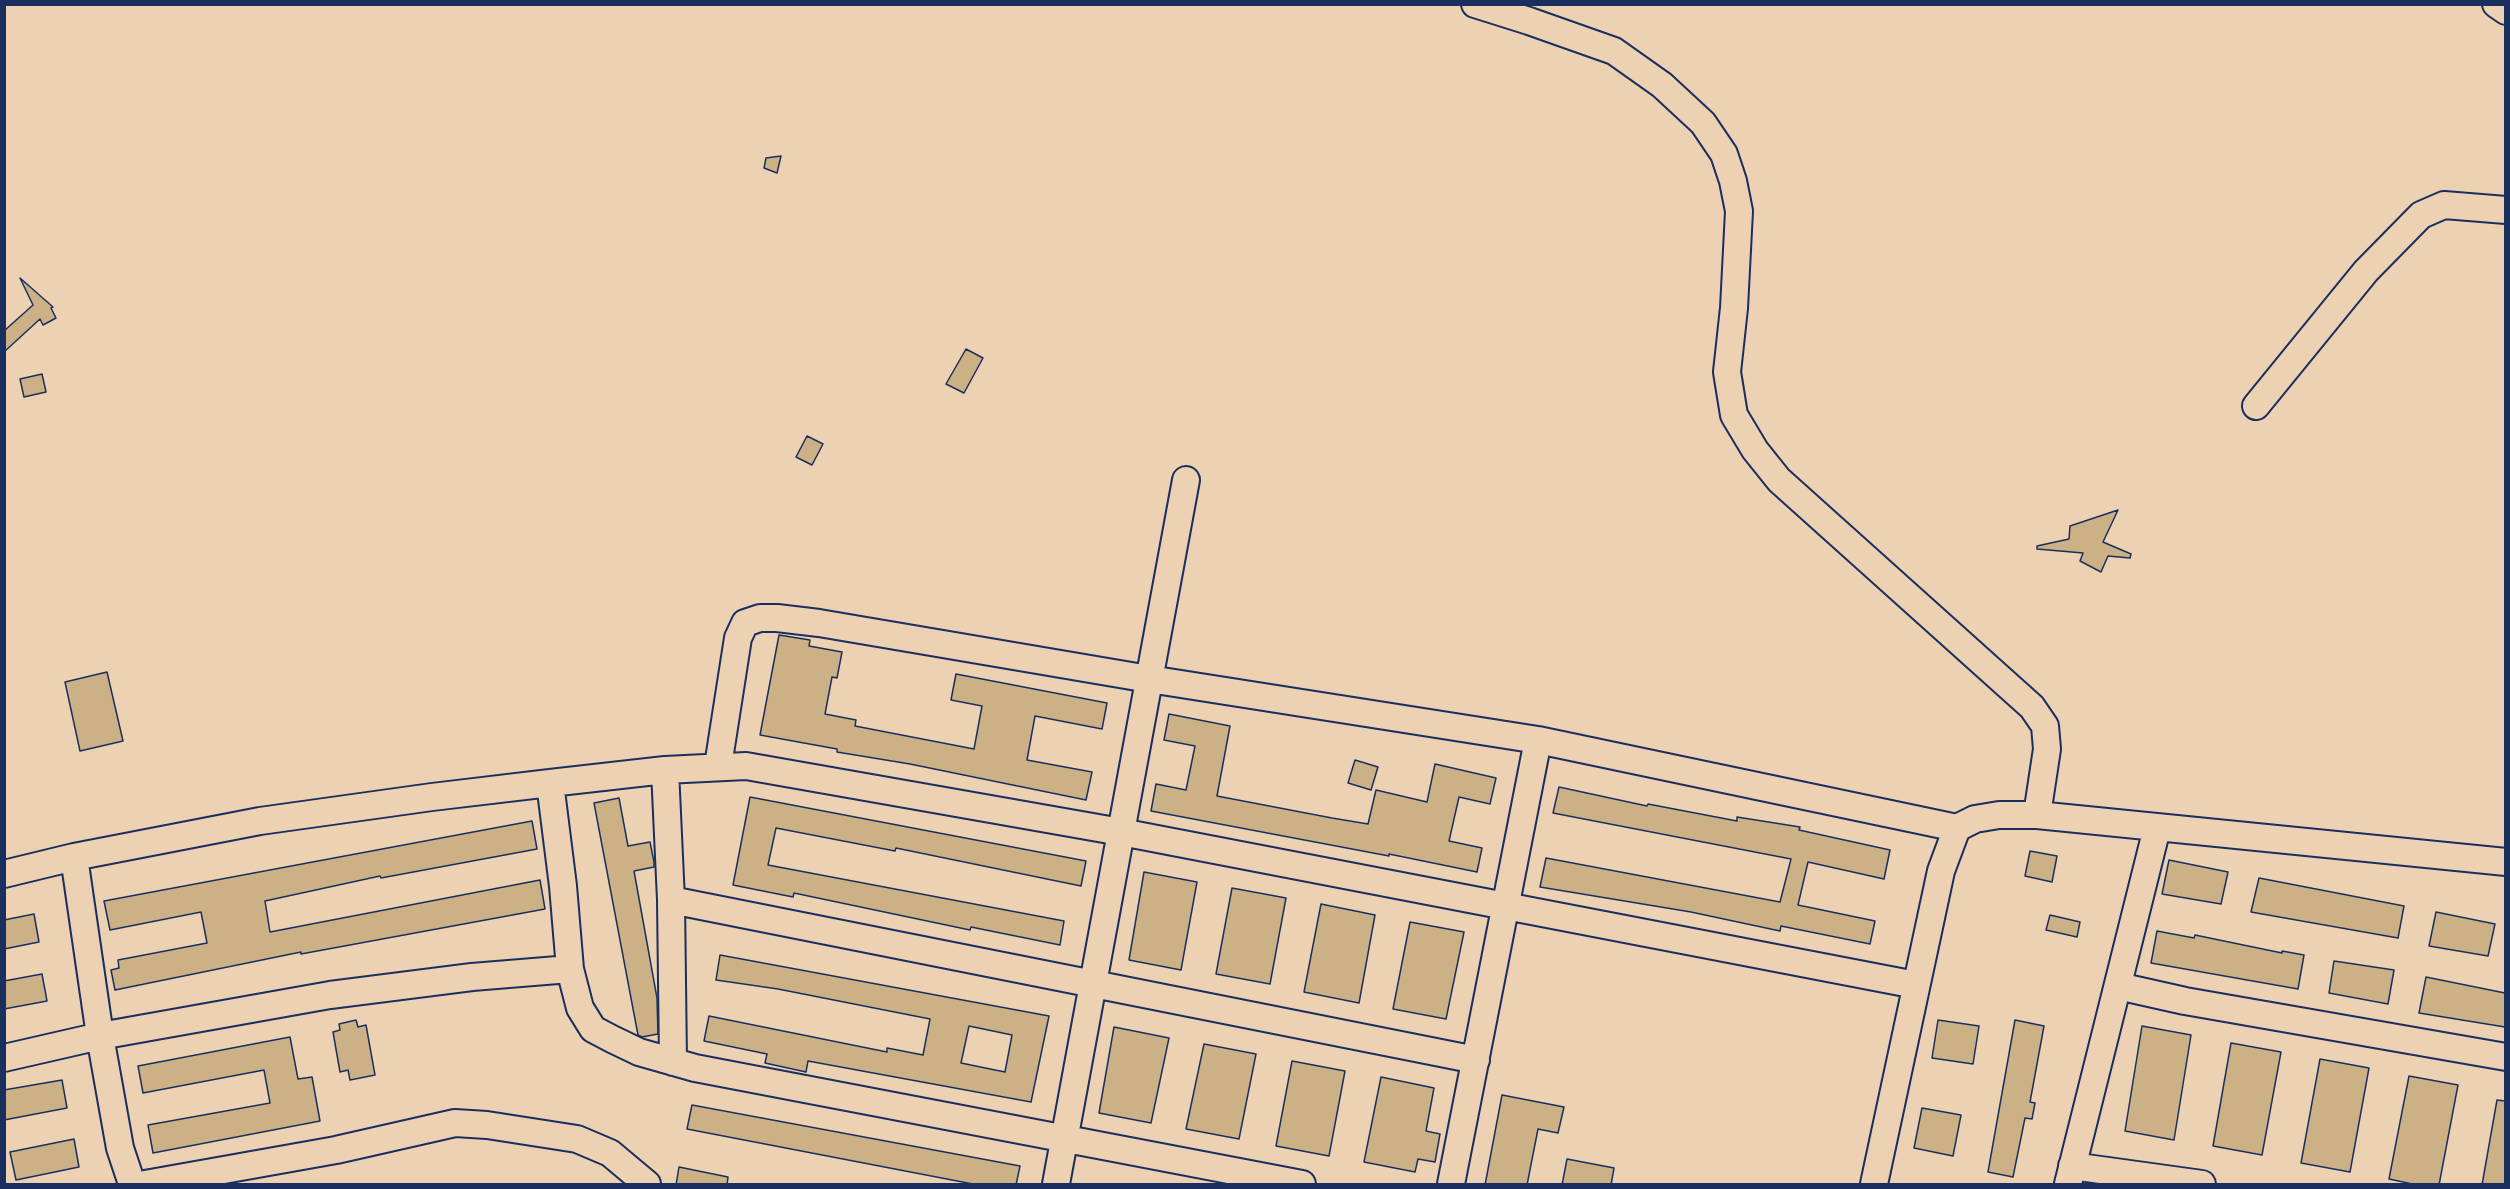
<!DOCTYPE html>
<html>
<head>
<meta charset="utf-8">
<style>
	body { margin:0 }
	#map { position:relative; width:2510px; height:1189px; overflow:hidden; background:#ecd1b3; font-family:"Indie Flower",sans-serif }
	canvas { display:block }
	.frame { position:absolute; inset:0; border:6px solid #1b2f5e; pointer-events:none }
</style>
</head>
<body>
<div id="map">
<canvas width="2510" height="1189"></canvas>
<div class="frame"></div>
</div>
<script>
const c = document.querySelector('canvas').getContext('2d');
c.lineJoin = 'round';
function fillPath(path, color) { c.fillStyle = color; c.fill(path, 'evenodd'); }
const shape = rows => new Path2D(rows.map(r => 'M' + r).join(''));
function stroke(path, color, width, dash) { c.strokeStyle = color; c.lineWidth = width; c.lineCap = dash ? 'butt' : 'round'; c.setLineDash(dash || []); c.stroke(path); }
const building = shape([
	[781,156,777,173,764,168,766,158,781,156],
	[20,278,53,307,51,308,56,318,43,325,40,319,4,352,4,331,33,305,20,278],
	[966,349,983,358,964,393,946,384,966,349],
	[42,374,46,392,24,397,20,379,42,374],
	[807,436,823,444,812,465,796,457,807,436],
	[2118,510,2103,542,2131,554,2130,558,2108,556,2101,572,2080,561,2083,553,2037,549,2037,546,2069,539,2070,526,2118,510],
	[779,635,810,640,809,646,842,652,837,678,832,677,825,714,856,720,855,726,974,749,982,706,951,700,956,674,1107,703,1102,729,1035,716,1027,760,1092,772,1086,800,910,764,837,752,837,749,760,735,779,635],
	[107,672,123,741,80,751,65,682,107,672],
	[1169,714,1230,726,1217,796,1332,818,1368,824,1376,790,1427,802,1435,764,1496,778,1490,804,1459,797,1449,841,1482,848,1477,872,1389,854,1389,856,1151,811,1156,784,1186,790,1195,746,1164,740,1169,714],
	[1355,760,1378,767,1371,790,1348,783,1355,760],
	[1559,787,1647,806,1648,804,1737,821,1737,817,1800,827,1799,830,1890,850,1884,879,1808,862,1798,905,1875,921,1870,944,1781,926,1780,931,1691,912,1540,887,1546,858,1780,902,1791,859,1553,813,1559,787],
	[750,797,1086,861,1081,886,896,848,895,851,776,828,768,865,1064,921,1060,945,971,927,970,930,794,893,793,897,733,885,750,797],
	[619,798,628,846,650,842,654,862,654,867,634,871,657,998,658,1034,642,1037,638,1035,594,803,619,798],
	[532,821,537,849,381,878,380,876,265,901,270,932,540,880,545,909,301,954,301,952,115,990,111,970,119,968,118,960,207,943,201,912,110,930,104,901,532,821],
	[2030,851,2057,856,2052,882,2025,876,2030,851],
	[2169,860,2228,872,2221,904,2162,894,2169,860],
	[1144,872,1197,882,1181,970,1129,960,1144,872],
	[2259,878,2404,906,2398,938,2251,912,2259,878],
	[1232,888,1286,898,1270,984,1216,974,1232,888],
	[1321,904,1375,915,1359,1003,1304,992,1321,904],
	[2436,912,2495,924,2488,956,2429,946,2436,912],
	[34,914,39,942,4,949,4,920,34,914],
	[2050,915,2080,922,2077,937,2046,930,2050,915],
	[1410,922,1464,932,1446,1019,1393,1009,1410,922],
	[2157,931,2194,938,2195,935,2282,953,2282,951,2304,955,2298,989,2151,963,2157,931],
	[720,955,1049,1016,1031,1102,808,1061,806,1072,765,1063,767,1054,704,1041,709,1016,887,1052,887,1048,923,1055,930,1019,778,989,716,980,720,955],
	[969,1026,1012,1035,1005,1072,961,1063,969,1026],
	[2334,961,2394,970,2388,1004,2329,993,2334,961],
	[42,974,47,1001,4,1009,4,981,42,974],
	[2426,977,2505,993,2505,1027,2419,1013,2426,977],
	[356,1020,358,1027,366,1025,375,1075,350,1080,348,1070,340,1072,333,1032,340,1030,339,1024,356,1020],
	[1938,1020,1979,1026,1973,1064,1932,1058,1938,1020],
	[2015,1020,2044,1026,2030,1102,2035,1103,2032,1119,2025,1118,2013,1177,1988,1172,2015,1020],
	[2142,1026,2191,1035,2174,1140,2125,1131,2142,1026],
	[1114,1027,1169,1038,1151,1123,1099,1113,1114,1027],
	[290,1037,298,1079,312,1077,320,1121,153,1153,148,1125,270,1103,264,1070,143,1093,138,1066,290,1037],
	[2231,1043,2281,1052,2262,1155,2213,1146,2231,1043],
	[1204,1044,1256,1054,1239,1139,1186,1129,1204,1044],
	[2320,1059,2369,1068,2350,1172,2301,1163,2320,1059],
	[1292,1061,1345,1071,1329,1156,1276,1146,1292,1061],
	[2409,1076,2458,1085,2439,1185,2417,1185,2389,1179,2409,1076],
	[1381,1077,1434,1088,1426,1131,1440,1134,1435,1162,1418,1159,1415,1172,1364,1162,1381,1077],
	[62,1080,67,1108,4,1120,4,1090,62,1080],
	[1502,1095,1564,1107,1558,1133,1538,1129,1527,1185,1485,1185,1502,1095],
	[2497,1100,2505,1101,2505,1185,2482,1185,2497,1100],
	[692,1105,1020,1166,1016,1185,978,1185,687,1129,692,1105],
	[1922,1108,1961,1115,1953,1156,1914,1148,1922,1108],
	[74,1139,79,1167,16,1180,10,1152,74,1139],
	[1567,1159,1614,1168,1611,1185,1562,1185,1567,1159],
	[679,1167,728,1177,727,1185,676,1185,679,1167]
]);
const minor = shape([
	[1475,4,1529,21,1614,51,1662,85,1703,123,1724,154,1733,181,1739,211,1734,308,1727,372,1734,415,1755,450,1779,480,2032,707,2045,726,2047,749,2037,815],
	[2496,4,2506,11],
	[2256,406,2366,271,2421,215,2444,205,2506,210],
	[718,766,738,638,745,623,760,618,777,618,819,623,1149,679,1538,740,1957,828,1975,819,1999,815,2037,815,2506,862],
	[665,770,671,900,673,1062],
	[550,783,563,886,570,969,580,1008,593,1029,612,1039,639,1052,695,1068,1302,1184],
	[74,857,100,1036,120,1148,132,1184],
	[4,874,74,857,260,821,432,797,550,783,665,770,746,766,1121,832,1916,985],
	[671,900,1476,1060],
	[2118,986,2185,1001,2506,1057],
	[4,1058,100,1036,330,995,472,977,570,969],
	[2072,1166,2202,1184],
	[145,1184,336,1150,455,1123,487,1125,577,1139,610,1153,647,1184],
	[1056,1184,1186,480],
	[1451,1184,1538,740],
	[1874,1184,1941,871,1957,828],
	[2068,1184,2157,828]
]);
fillPath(building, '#cbb185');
stroke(building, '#1b2f5e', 1.5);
stroke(minor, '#1b2f5e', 30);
stroke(minor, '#ecd1b3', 26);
</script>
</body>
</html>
